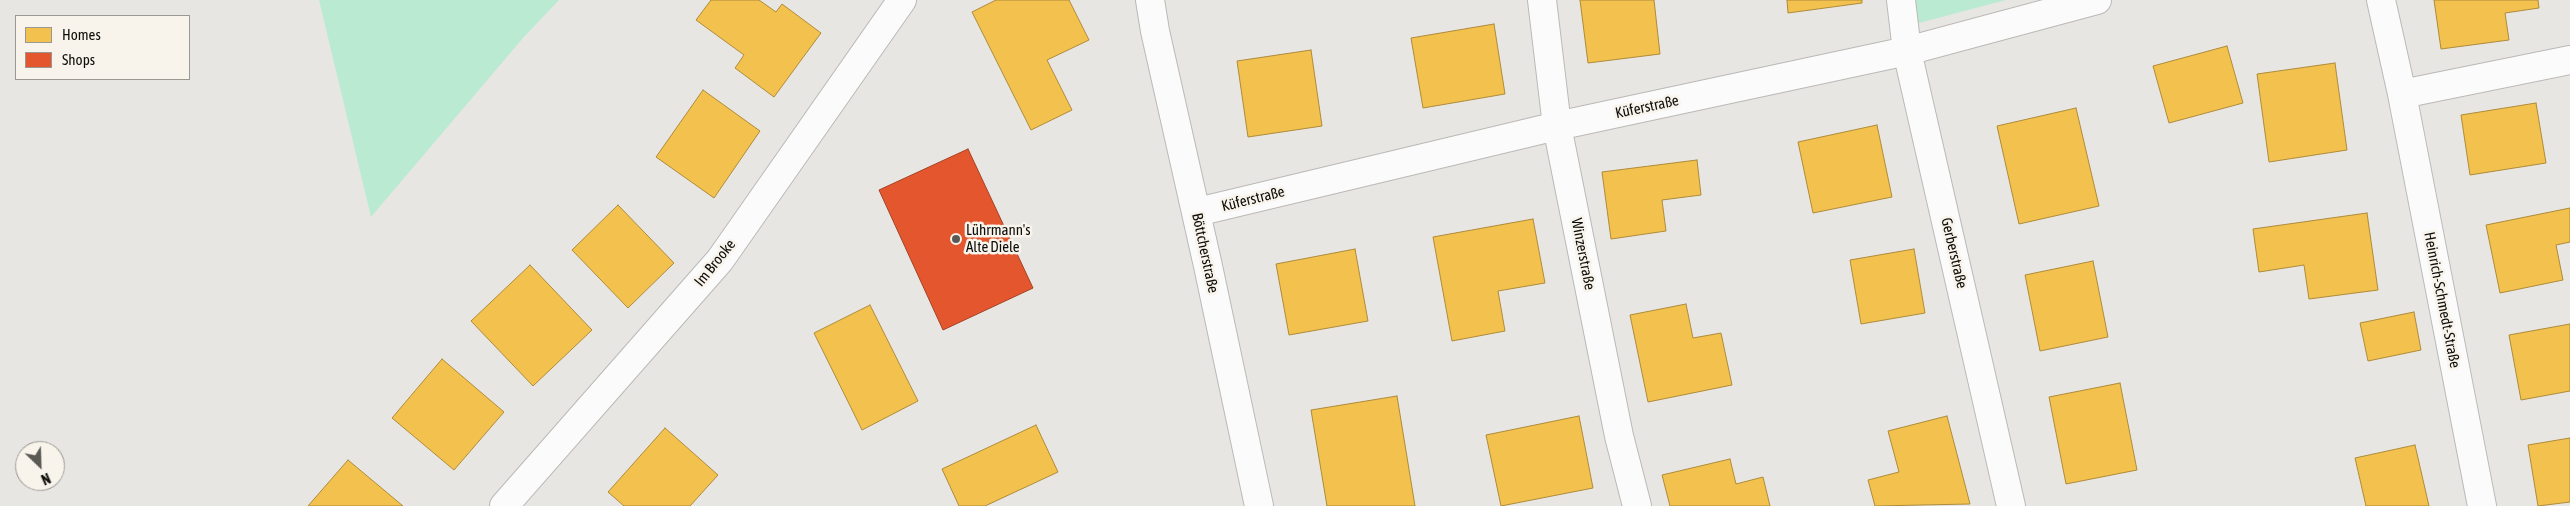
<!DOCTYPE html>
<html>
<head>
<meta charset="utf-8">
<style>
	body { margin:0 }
	#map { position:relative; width:2570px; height:506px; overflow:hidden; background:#e8e6e2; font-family:"Asap Condensed",sans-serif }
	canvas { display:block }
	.legend { position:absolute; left:15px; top:15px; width:175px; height:65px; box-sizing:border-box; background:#f8f4ec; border:1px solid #9a9892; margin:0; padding:6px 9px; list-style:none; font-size:15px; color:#0e0d0a }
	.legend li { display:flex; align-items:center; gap:10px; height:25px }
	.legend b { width:25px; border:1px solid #9a9892 }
	.north { position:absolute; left:15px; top:441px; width:50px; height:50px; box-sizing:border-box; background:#f8f4ec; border:1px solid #9a9892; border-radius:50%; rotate:156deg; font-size:14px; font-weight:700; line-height:20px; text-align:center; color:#0e0d0a }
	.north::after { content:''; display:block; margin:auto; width:18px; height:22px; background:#5a5956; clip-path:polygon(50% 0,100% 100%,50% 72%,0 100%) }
</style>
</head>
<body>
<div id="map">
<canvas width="2570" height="506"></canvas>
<ul class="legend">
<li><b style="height:14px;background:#f2c14e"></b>Homes</li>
<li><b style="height:14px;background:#e4572e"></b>Shops</li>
</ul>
<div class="north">N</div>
</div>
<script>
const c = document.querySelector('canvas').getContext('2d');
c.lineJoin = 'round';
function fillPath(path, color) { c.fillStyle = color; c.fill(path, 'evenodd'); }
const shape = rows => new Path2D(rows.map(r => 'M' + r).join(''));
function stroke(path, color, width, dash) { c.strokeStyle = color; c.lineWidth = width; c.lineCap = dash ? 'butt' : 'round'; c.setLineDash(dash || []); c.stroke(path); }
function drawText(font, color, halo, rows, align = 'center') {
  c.font = font + ' "Asap Condensed",sans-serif'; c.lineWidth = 5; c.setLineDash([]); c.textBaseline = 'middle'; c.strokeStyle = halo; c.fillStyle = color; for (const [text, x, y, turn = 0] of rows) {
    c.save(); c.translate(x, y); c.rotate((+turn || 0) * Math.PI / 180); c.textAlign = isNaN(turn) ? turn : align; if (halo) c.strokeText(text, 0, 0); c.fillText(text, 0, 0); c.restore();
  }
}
const green = shape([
	[319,0,559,0,523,38,371,217],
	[1903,0,2006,0,1904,27]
]);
const homes = shape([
	[711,0,759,0,776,12,782,4,821,33,774,97,735,68,744,55,696,20,711,0],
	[996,0,1069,0,1089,40,1047,60,1072,110,1031,130,972,12,996,0],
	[1580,0,1654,0,1660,54,1588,63,1580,0],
	[1787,0,1862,0,1862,3,1788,13,1787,0],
	[2434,0,2538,0,2539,8,2505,13,2509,40,2441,49,2434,0],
	[1494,24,1505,94,1423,108,1411,38,1494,24],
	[2227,46,2243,103,2169,123,2153,66,2227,46],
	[1311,50,1322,126,1248,137,1237,61,1311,50],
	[2335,63,2347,150,2269,162,2257,74,2335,63],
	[703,90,760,131,714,198,656,157,703,90],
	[2536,103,2546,163,2470,175,2461,115,2536,103],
	[2076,108,2099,206,2019,224,1997,126,2076,108],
	[1877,125,1892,197,1813,213,1798,142,1877,125],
	[1697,160,1701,195,1662,200,1666,231,1611,239,1602,172,1697,160],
	[618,205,674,263,628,308,572,250,618,205],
	[2570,208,2570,242,2556,245,2563,280,2500,293,2486,225,2570,208],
	[2367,213,2378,290,2309,299,2304,265,2259,272,2253,229,2367,213],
	[1533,219,1545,283,1498,291,1505,331,1452,341,1433,237,1533,219],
	[1355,249,1368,321,1289,335,1276,264,1355,249],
	[1914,249,1925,313,1861,324,1850,260,1914,249],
	[2093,261,2108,337,2040,351,2025,275,2093,261],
	[530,265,592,330,533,386,471,321,530,265],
	[1686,304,1693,338,1721,333,1732,385,1648,402,1630,315,1686,304],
	[870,305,918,401,862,430,814,333,870,305],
	[2414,312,2421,350,2368,361,2360,323,2414,312],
	[2570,324,2570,391,2521,400,2509,335,2570,324],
	[442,359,504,412,454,470,392,418,442,359],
	[2120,383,2137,470,2066,484,2049,397,2120,383],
	[1397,396,1415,506,1327,506,1311,410,1397,396],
	[1579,416,1593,488,1501,506,1486,435,1579,416],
	[1947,416,1970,504,1875,506,1868,480,1899,472,1888,431,1947,416],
	[1036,425,1058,472,985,506,959,506,942,469,1036,425],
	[665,428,718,475,690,506,624,506,608,492,665,428],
	[2570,438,2570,502,2538,506,2528,445,2570,438],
	[2415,445,2429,506,2366,506,2355,458,2415,445],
	[1730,459,1736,484,1763,477,1770,506,1670,506,1662,475,1730,459],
	[348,460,403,506,308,506,348,460]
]);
const shops = shape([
	[968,149,1033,288,943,330,879,190,968,149]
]);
const street = shape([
	[1150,0,1155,31,1208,266,1259,506],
	[1542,0,1557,126,1619,436,1637,506],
	[1901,0,1907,51,2011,506],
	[2381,0,2402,94,2482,506],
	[2402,94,2570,60],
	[1197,212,1557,126,1907,51,2097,0],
	[504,506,720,260,902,0]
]);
const markers = [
	[956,239,5,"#5a5956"]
];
const streetNames = [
	["Küferstraße",1647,107,-12],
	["Küferstraße",1253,199,-14],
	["Böttcherstraße",1205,253,78],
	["Gerberstraße",1954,253,77],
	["Winzerstraße",1583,254,79],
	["Im Brooke",715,263,-51],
	["Heinrich-Schmedt-Straße",2442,300,79]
];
const poiNames = [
	["Lührmann's",966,230],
	["Alte Diele",966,247]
];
fillPath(green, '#bbead2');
fillPath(homes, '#f2c14e');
stroke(homes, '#ae8b3a', 1);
fillPath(shops, '#e4572e');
stroke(shops, '#a44123', 1);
stroke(street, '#bbb9b7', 30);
stroke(street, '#fcfbfb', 28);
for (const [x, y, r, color] of markers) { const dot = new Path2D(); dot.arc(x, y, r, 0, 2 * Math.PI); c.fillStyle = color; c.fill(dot); stroke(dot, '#f8f4ec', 2); }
drawText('15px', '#0e0d0a', '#f8f4ec', streetNames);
drawText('15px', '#0e0d0a', '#f8f4ec', poiNames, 'left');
</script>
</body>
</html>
